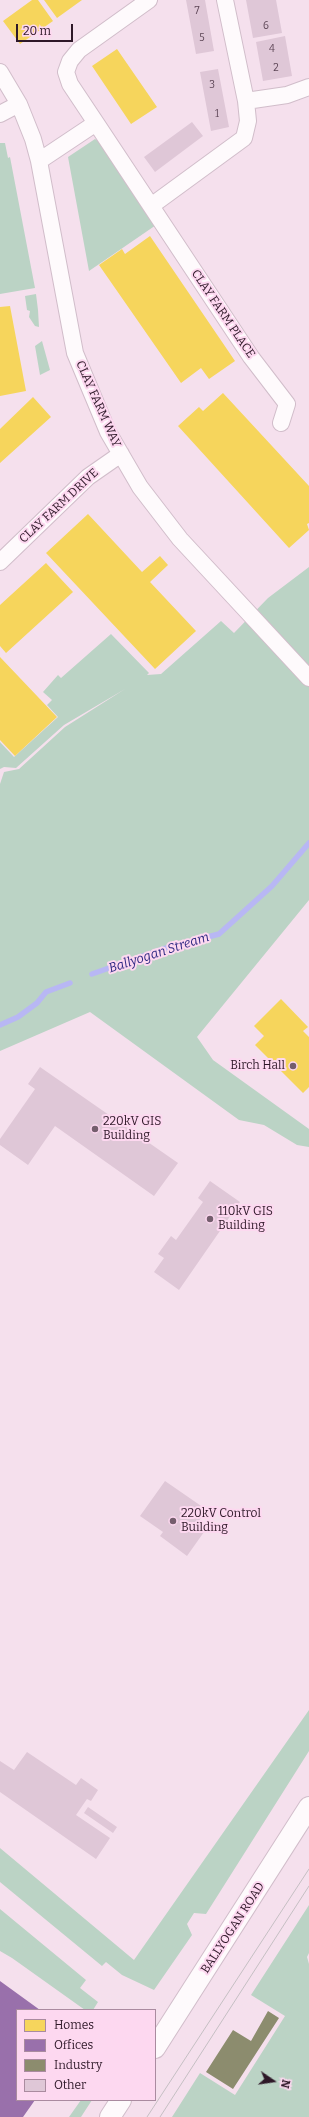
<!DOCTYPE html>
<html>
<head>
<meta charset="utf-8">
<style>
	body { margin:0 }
	#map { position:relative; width:309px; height:2117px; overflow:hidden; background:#f5e0ed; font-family:Bitter,serif }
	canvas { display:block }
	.legend { position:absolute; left:16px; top:2009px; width:140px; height:92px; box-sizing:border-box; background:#fdd8f0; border:1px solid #aa8ba0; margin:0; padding:5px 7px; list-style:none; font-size:12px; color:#2e1828 }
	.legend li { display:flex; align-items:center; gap:8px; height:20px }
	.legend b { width:20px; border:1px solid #aa8ba0 }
	.north { position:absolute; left:253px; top:2061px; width:40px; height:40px; -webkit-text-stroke:3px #fdd8f0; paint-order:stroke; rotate:103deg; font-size:11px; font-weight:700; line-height:16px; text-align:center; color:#2e1828 }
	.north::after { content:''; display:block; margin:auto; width:14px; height:18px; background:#2e1828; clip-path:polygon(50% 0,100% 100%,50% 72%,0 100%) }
	.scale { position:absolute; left:16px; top:24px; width:57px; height:18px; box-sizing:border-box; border:2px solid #2e1828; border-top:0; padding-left:5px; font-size:12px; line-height:14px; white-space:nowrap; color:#2e1828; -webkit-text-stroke:3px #fdd8f0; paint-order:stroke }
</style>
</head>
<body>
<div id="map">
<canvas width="309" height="2117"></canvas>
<ul class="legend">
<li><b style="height:11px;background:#f6d55c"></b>Homes</li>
<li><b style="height:11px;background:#9970ab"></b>Offices</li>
<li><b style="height:11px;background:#8c8c6e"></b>Industry</li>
<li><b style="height:11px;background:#dfc7d7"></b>Other</li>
</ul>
<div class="north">N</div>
<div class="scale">20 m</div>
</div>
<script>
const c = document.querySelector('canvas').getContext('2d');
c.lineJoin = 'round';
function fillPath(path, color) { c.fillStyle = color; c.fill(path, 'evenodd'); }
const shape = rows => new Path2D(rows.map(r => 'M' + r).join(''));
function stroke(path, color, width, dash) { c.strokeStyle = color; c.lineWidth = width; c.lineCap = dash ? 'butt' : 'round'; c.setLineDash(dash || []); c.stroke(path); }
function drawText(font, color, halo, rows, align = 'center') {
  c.font = font + ' Bitter,serif'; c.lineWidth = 4; c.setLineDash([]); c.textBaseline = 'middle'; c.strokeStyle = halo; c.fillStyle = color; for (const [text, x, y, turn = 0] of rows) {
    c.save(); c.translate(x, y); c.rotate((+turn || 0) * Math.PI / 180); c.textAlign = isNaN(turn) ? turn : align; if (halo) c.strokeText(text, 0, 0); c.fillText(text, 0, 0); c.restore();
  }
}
const green = shape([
	[95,139,98,141,159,223,89,271,68,157],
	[0,143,5,143,8,158,10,157,35,288,0,294],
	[36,294,38,310,39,327,35,326,29,317,30,311,27,310,25,296],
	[42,341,50,370,40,375,35,346],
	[309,567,309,900,197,1037,213,1060,309,1129,309,1147,297,1145,264,1125,239,1120,90,1012,0,1051,0,784,4,772,19,769,65,727,125,689,64,725,16,768,4,767,0,769,0,742,14,757,58,717,47,705,52,700,43,692,58,675,61,678,111,634,149,673,147,675,161,674,221,621,234,633,268,598],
	[309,1710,309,1751,206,1914,194,1913,187,1924,192,1935,154,1990,122,1975,106,1962,102,1966,0,1882,0,1848,134,1960],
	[309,1905,309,1953,307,1957,309,1964,309,2117,172,2117,200,2073,235,2095,285,2016,251,1995],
	[0,1909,86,1980,80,1988,98,2002,93,2010,85,2010,12,1958,0,1951],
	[81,2100,92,2100,81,2117,69,2117]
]);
const homes = shape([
	[32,0,38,0,53,21,20,44,3,21],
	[44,0,82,0,57,18],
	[117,49,157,107,131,124,92,66],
	[150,236,235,361,209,379,201,368,181,383,99,265,122,249,125,254],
	[10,306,26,391,0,396,0,307],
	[223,393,309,486,309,523,307,524,309,530,289,548,178,426,199,407,203,411],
	[33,397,51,417,0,463,0,429],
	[88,514,142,572,160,556,168,565,150,582,196,631,155,669,46,553],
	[46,563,73,592,6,653,0,646,0,605],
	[0,657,57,717,15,756,0,740],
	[281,999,308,1027,303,1031,309,1037,309,1087,303,1093,255,1045,264,1036,254,1026]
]);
const offices = shape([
	[0,1981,40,2010,17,2010,17,2100,35,2100,23,2117,0,2117]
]);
const industry = shape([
	[268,2011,279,2018,233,2089,206,2072,233,2030,251,2041]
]);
const stream = shape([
	[92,974,163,949,219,934,272,886,309,843],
	[0,1025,18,1017,37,1003,46,992,70,983]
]);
const building = shape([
	[186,0,205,0,214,51,196,54],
	[246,0,276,0,282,33,253,38],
	[285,36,292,76,263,81,256,42],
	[218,69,229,127,211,131,200,72],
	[192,122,203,136,155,172,144,157],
	[40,1067,178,1163,154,1196,55,1126,28,1165,0,1145,0,1139,35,1089,28,1084],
	[210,1181,240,1202,179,1290,154,1272,164,1258,158,1254,171,1236,176,1240,203,1202,198,1198],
	[165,1481,207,1510,195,1526,204,1532,187,1556,160,1536,163,1532,140,1516],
	[27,1752,76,1785,81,1778,98,1790,91,1801,87,1799,76,1815,110,1838,96,1859,0,1792,0,1761,14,1770],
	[88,1807,117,1827,113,1833,84,1813]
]);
const minor = shape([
	[225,0,246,101],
	[0,72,19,104,33,139,39,161,75,353,108,432,140,487,180,539,309,678],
	[0,114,19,104],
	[96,123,70,84,66,72,70,61,79,50,149,0],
	[39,161,96,123,251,357,287,404,281,423],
	[151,206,244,138,248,121,246,101,287,95,309,87],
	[0,562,88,477,121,454]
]);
const tertiary = shape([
	[155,2048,309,1807],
	[110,2117,121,2100]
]);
const tram = shape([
	[147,2117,309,1869],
	[160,2117,309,1886]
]);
const markers = [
	[293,1066,4,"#745e6d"],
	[95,1129,4,"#745e6d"],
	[210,1219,4,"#745e6d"],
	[173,1521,4,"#745e6d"]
];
const numberNames = [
	["7",197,11],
	["6",266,26],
	["5",202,38],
	["4",272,49],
	["2",276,68],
	["3",212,85],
	["1",217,114]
];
const streetNames = [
	["CLAY FARM PLACE",223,314,56],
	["CLAY FARM WAY",98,404,66],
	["CLAY FARM DRIVE",59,506,-43],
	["BALLYOGAN ROAD",233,1928,-57]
];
const poiNames = [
	["Birch Hall",285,1066,"right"],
	["220kV GIS",103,1122],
	["Building",103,1136],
	["110kV GIS",218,1212],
	["Building",218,1226],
	["220kV Control",181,1514],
	["Building",181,1528]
];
const waterNames = [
	["Ballyogan Stream",159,953,-18]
];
fillPath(green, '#bbd3c5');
fillPath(homes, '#f6d55c');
fillPath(offices, '#9970ab');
fillPath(industry, '#8c8c6e');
stroke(stream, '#b8b7f4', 5.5);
fillPath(building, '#dfc7d7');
stroke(minor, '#d1bdca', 18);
stroke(tertiary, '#d1bdca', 22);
stroke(minor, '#fefafc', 16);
stroke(tertiary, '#fefafc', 20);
stroke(tram, '#c5bfc3', 1);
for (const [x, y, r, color] of markers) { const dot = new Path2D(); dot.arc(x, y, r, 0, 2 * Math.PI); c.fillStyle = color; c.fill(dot); stroke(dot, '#fdd8f0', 1.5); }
drawText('10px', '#5d4656', null, numberNames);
drawText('12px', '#2e1828', '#fdd8f0', streetNames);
drawText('12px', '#2e1828', '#fdd8f0', poiNames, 'left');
drawText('italic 13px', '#2f2983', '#fdd8f0', waterNames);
</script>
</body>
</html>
